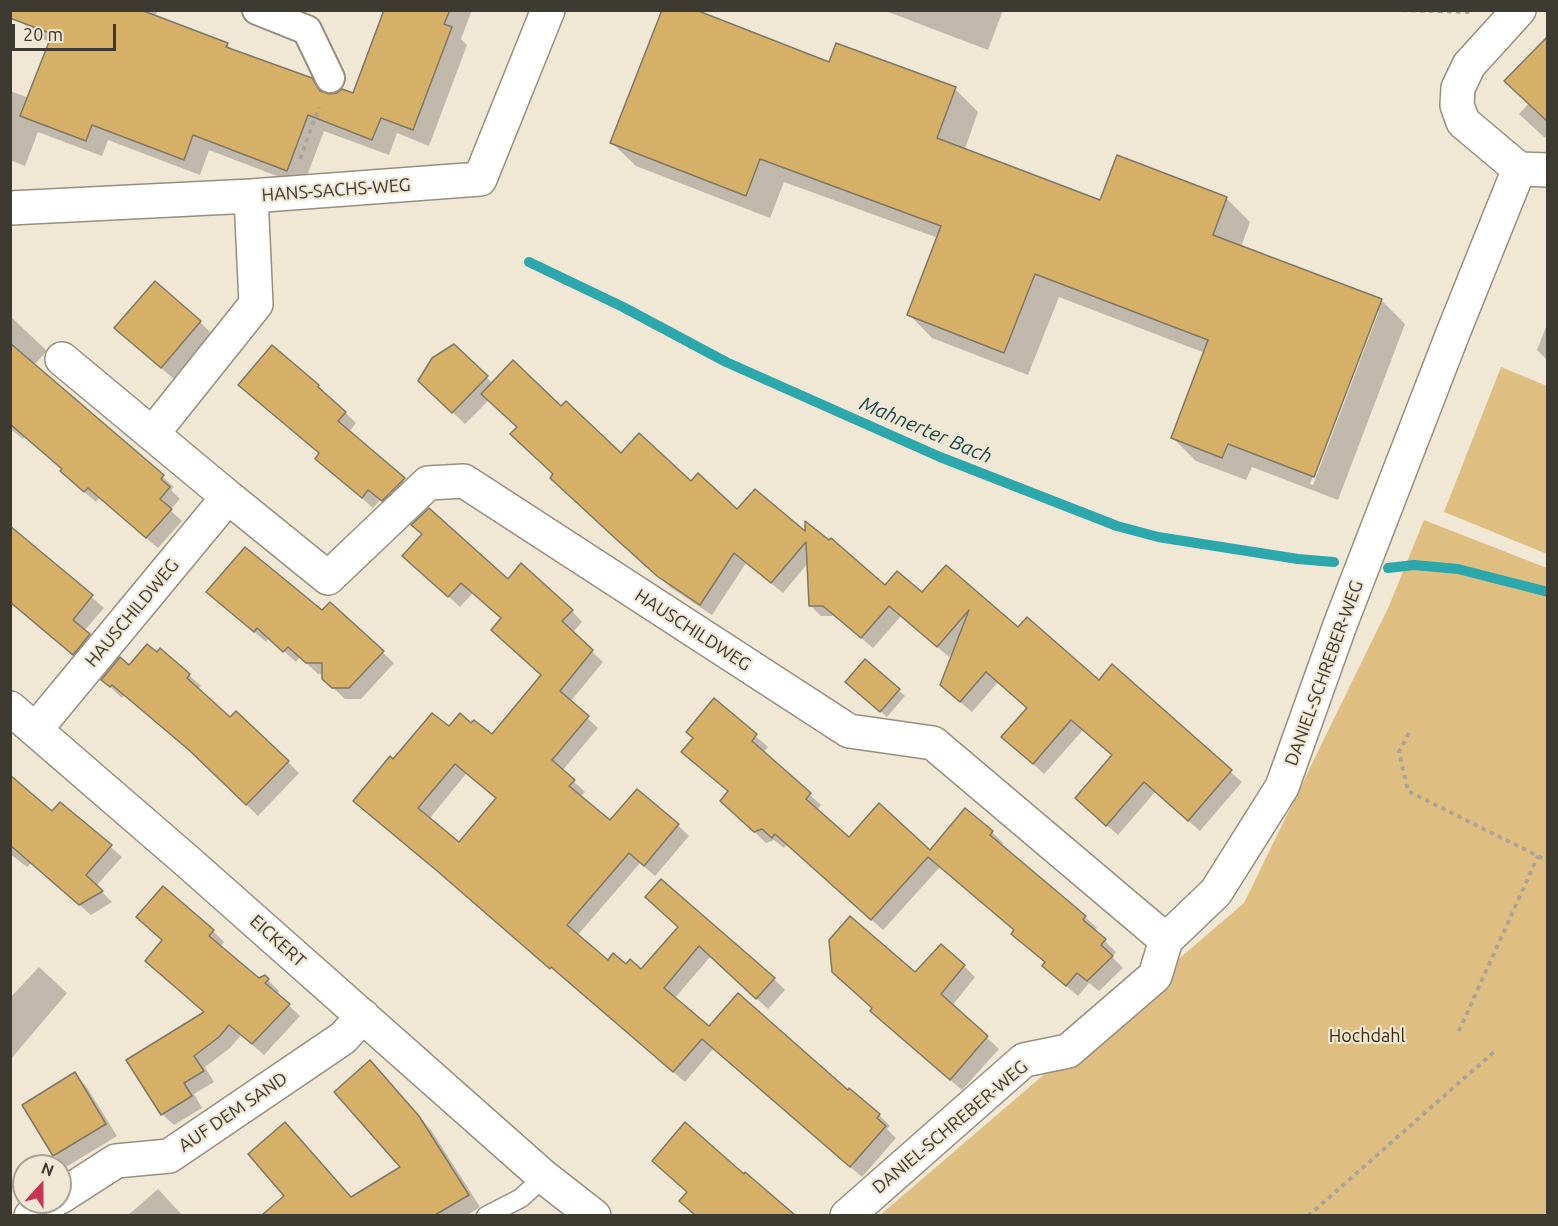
<!DOCTYPE html>
<html>
<head>
<meta charset="utf-8">
<style>
	body { margin:0 }
	#map { position:relative; width:1558px; height:1226px; overflow:hidden; background:#f1e7d5; font-family:Ubuntu,sans-serif }
	canvas { display:block }
	.frame { position:absolute; inset:0; border:12px solid #3d3a32; pointer-events:none }
	.north { position:absolute; left:12px; top:1154px; width:60px; height:60px; box-sizing:border-box; background:#f1e7d5; border:2px solid #a9a294; border-radius:50%; rotate:21deg; font-size:16px; font-weight:700; line-height:24px; text-align:center; color:#3d3a32 }
	.north::after { content:''; display:block; margin:auto; width:21px; height:27px; background:#c63551; clip-path:polygon(50% 0,100% 100%,50% 72%,0 100%) }
	.scale { position:absolute; left:12px; top:24px; width:104px; height:27px; box-sizing:border-box; border:3px solid #3d3a32; border-top:0; padding-left:8px; font-size:18px; line-height:21px; white-space:nowrap; color:#3d3a32; -webkit-text-stroke:4px #f1e7d5; paint-order:stroke }
</style>
</head>
<body>
<div id="map">
<canvas width="1558" height="1226"></canvas>
<div class="frame"></div>
<div class="north">N</div>
<div class="scale">20 m</div>
</div>
<script>
const c = document.querySelector('canvas').getContext('2d');
c.lineJoin = 'round';
function fillPath(path, color) { c.fillStyle = color; c.fill(path, 'evenodd'); }
const shape = rows => new Path2D(rows.map(r => 'M' + r).join(''));
function stroke(path, color, width, dash) { c.strokeStyle = color; c.lineWidth = width; c.lineCap = dash ? 'butt' : 'round'; c.setLineDash(dash || []); c.stroke(path); }
function drawText(font, color, halo, rows, align = 'center') {
  c.font = font + ' Ubuntu,sans-serif'; c.lineWidth = 4.5; c.setLineDash([]); c.textBaseline = 'middle'; c.strokeStyle = halo; c.fillStyle = color; for (const [text, x, y, turn = 0] of rows) {
    c.save(); c.translate(x, y); c.rotate((+turn || 0) * Math.PI / 180); c.textAlign = isNaN(turn) ? turn : align; if (halo) c.strokeText(text, 0, 0); c.fillText(text, 0, 0); c.restore();
  }
}
const green = shape([
	[1501,367,1547,386,1547,554,1444,512],
	[1424,520,1547,568,1547,1215,879,1216,1244,903,1389,606]
]);
const shadow = shape([
	[25,10,155,10,157,12,155,17,227,44,234,51,311,79,327,95,353,95,386,10,472,10,461,39,467,45,429,146,397,133,389,155,324,131,303,186,209,150,200,175,108,140,102,156,38,132,25,166,10,160,10,91,29,98,50,42,38,37,21,21],
	[883,10,1003,10,988,50],
	[1548,38,1548,136,1545,138,1519,114,1529,103],
	[830,64,955,89,978,112,965,149,1101,202,1226,198,1250,222,1241,247,1381,300,1405,324,1338,500,1252,467,1246,480,1196,461,1172,437,1205,353,1059,297,1028,375,932,338,909,314,938,238,784,182,770,218,636,166,612,143],
	[1376,311,1379,311,1313,485,1310,484],
	[10,316,47,351,34,365,174,487,171,490,180,499,170,510,182,521,158,548,99,498,96,502,73,482,63,469,25,436,23,439,10,428],
	[200,322,212,334,174,379,128,340],
	[1548,322,1548,361,1537,350],
	[454,345,493,384,562,408,621,455,691,483,738,511,807,535,885,587,922,594,946,567,1018,629,1099,682,1112,667,1242,782,1200,831,1155,792,1118,835,1088,809,1114,756,1083,730,1044,774,1003,737,1028,708,998,682,972,712,953,696,955,650,949,657,901,616,873,648,835,616,821,616,810,605,808,563,783,593,746,563,712,615,670,587,563,488,555,474,519,427,489,400,465,424,432,393],
	[318,386,356,423,349,432,414,490,393,511,380,500,373,508,328,469,321,454,251,396],
	[413,525,508,581,572,611,582,622,572,633,603,662,570,702,598,728,562,771,585,792,580,797,611,823,678,825,689,836,655,876,640,863,577,936,608,962,642,971,680,928,774,979,785,990,768,1009,711,956,674,999,709,1028,848,1092,879,1115,890,1126,887,1129,896,1138,862,1177,713,1049,685,1082,355,801,393,761,449,729,492,736,542,676,503,619,473,593,460,607,415,566,423,535],
	[466,774,497,800,460,845,429,819],
	[10,526,104,608,84,631,101,647,85,666,10,603],
	[208,592,322,612,330,604,394,663,361,699,345,699,324,679,324,674,318,674,300,657,296,662,269,638,266,642],
	[160,650,189,675,201,686,198,689,230,719,288,762,299,773,258,816,202,762,124,695,122,698,103,680,157,654],
	[865,661,905,696,887,717,853,687],
	[714,700,768,747,763,753,821,805,817,810,849,840,930,852,992,832,1003,843,1001,846,1079,927,1086,918,1097,928,1094,931,1116,952,1112,957,1123,968,1099,991,1089,983,1078,996,1055,977,1046,963,1024,945,1016,931,940,867,883,930,787,844,784,848,774,840,766,843,722,801,730,792,683,752,695,738],
	[10,777,52,813,61,804,122,857,96,886,112,902,91,915,31,863,27,867,10,854],
	[138,917,213,931,224,942,220,947,259,980,265,977,279,991,277,994,300,1016,264,1055,241,1035,230,1048,205,1067,214,1082,194,1094,202,1108,174,1125,162,1114,206,1013,164,941],
	[964,966,975,977,952,1006,999,1049,962,1090,883,1022,874,1008,915,974],
	[39,967,67,993,10,1060,10,998],
	[370,1062,431,1130,480,1207,466,1216,410,1216,387,1177,402,1168],
	[74,1074,86,1086,117,1136,66,1167,54,1155,24,1105],
	[295,1135,366,1216,264,1216,286,1197],
	[158,1189,183,1216,127,1216],
	[681,1201,787,1211,792,1216,696,1216]
]);
const stream = shape([
	[529,262,623,307,726,362,940,457,1117,526,1158,537,1298,559,1334,562],
	[1388,568,1414,565,1458,569,1548,592]
]);
const building = shape([
	[10,10,141,10,228,43,226,47,312,78,320,91,329,94,337,93,342,89,353,93,384,10,450,10,444,24,452,27,413,130,381,118,372,140,308,115,287,171,193,135,184,160,92,125,86,141,20,116,52,34,10,18,10,10],
	[662,10,696,10,829,62,836,43,956,87,937,138,1100,200,1117,155,1227,197,1213,235,1382,299,1314,477,1228,444,1222,458,1171,438,1208,340,1035,274,1004,353,907,315,941,226,760,159,746,196,610,143,662,10],
	[1548,36,1548,122,1504,81,1548,36],
	[155,281,201,321,161,368,114,328,155,281],
	[10,343,164,475,161,479,170,487,160,499,172,509,146,538,88,488,84,492,60,471,62,469,10,424,10,343],
	[454,344,488,376,452,413,418,381,432,358,454,344],
	[272,345,319,385,318,387,346,412,338,421,405,478,382,501,368,490,362,498,315,459,319,453,238,385,272,345],
	[513,360,561,406,566,401,621,453,639,433,691,481,698,473,737,509,755,489,805,531,805,521,829,540,831,538,885,585,897,571,922,592,946,565,1018,627,1027,617,1099,680,1112,664,1232,770,1188,821,1144,782,1106,826,1075,798,1112,755,1071,720,1033,764,1001,737,1027,708,986,672,960,702,940,685,969,610,937,647,889,606,861,638,823,606,809,606,806,542,771,583,734,553,700,605,657,576,616,539,550,478,553,474,510,434,517,427,481,394,513,360],
	[429,508,508,579,521,563,573,610,562,621,593,650,560,691,589,716,552,760,575,780,569,786,610,820,637,789,679,824,644,866,629,853,567,925,608,960,613,953,626,964,630,959,641,969,678,927,645,897,661,879,775,978,756,999,699,946,664,988,709,1026,738,993,848,1090,849,1088,880,1114,877,1118,886,1126,850,1167,702,1039,673,1072,551,967,550,969,436,870,353,801,390,756,393,759,432,713,449,726,460,713,471,723,474,720,492,734,541,675,491,630,501,618,461,583,448,597,402,556,422,534,411,525,429,508],
	[455,764,496,798,459,842,418,808,455,764],
	[10,526,93,595,73,620,90,634,73,655,10,602,10,526],
	[245,547,322,610,330,602,384,651,349,688,332,688,322,679,322,663,306,663,288,647,283,652,257,628,254,632,206,592,245,547],
	[147,644,157,652,160,648,190,674,187,678,230,717,236,711,289,761,246,805,189,750,112,685,110,687,101,680,120,657,129,665,147,644],
	[865,659,900,689,880,712,845,682,865,659],
	[714,698,757,734,752,741,811,793,806,799,849,837,879,803,930,850,965,808,993,831,990,835,1086,916,1083,920,1106,939,1101,945,1113,956,1087,981,1077,973,1066,986,1042,966,1045,962,1011,934,1014,930,928,857,871,920,775,834,772,838,762,829,754,832,720,801,728,791,681,752,693,738,686,732,714,698],
	[10,775,52,811,60,802,112,845,86,875,103,891,79,905,10,845,10,775],
	[163,886,214,930,209,936,259,978,265,975,269,979,265,983,290,1004,252,1044,229,1025,219,1037,194,1056,204,1071,184,1083,192,1096,161,1115,126,1060,204,1012,145,961,162,940,136,917,163,886],
	[850,916,915,972,941,944,965,965,941,994,988,1036,950,1080,870,1011,872,1008,832,972,829,940,850,916],
	[370,1060,419,1116,469,1195,435,1215,262,1215,284,1196,248,1154,285,1122,351,1197,400,1167,334,1092,370,1060],
	[75,1072,106,1124,53,1156,22,1105,75,1072],
	[685,1122,744,1174,745,1172,795,1215,695,1215,679,1201,687,1192,652,1161,685,1122]
]);
const path = shape([
	[1402,10,1471,12],
	[300,159,319,107],
	[1409,733,1399,752,1408,791,1548,861],
	[1459,1031,1538,856],
	[1308,1216,1495,1051]
]);
const service = shape([
	[486,1216,521,1198,544,1177]
]);
const pedestrian = shape([
	[257,10,307,30,330,78]
]);
const minor = shape([
	[1519,169,1548,170],
	[10,208,251,196,480,179,548,10],
	[62,359,228,497],
	[153,433,256,304,251,196],
	[10,708,187,861,544,1177,594,1216],
	[36,729,228,497,328,578,428,483,464,481,849,731,933,743,1166,940],
	[60,1197,116,1161,169,1156,343,1038,363,1016],
	[31,1216,52,1202],
	[847,1216,1024,1060,1068,1051,1155,976,1166,940,1216,892,1282,787,1340,625,1453,333,1519,169,1463,122,1457,105,1458,88,1469,65,1519,10]
]);
const streetNames = [
	["HANS-SACHS-WEG",336,190,-4],
	["HAUSCHILDWEG",132,613,-50],
	["HAUSCHILDWEG",693,630,33],
	["DANIEL-SCHREBER-WEG",1324,673,-70],
	["EICKERT",278,941,42],
	["AUF DEM SAND",233,1112,-34],
	["DANIEL-SCHREBER-WEG",950,1127,-40]
];
const parkNames = [
	["Hochdahl",1367,1036]
];
const waterNames = [
	["Mahnerter Bach",926,430,23]
];
fillPath(green, '#dfbf81');
fillPath(shadow, '#0003');
stroke(stream, '#2ca7ab', 10);
fillPath(building, '#d6b066');
stroke(building, '#7f7766', 1.5);
stroke(service, '#978f7e', 21);
stroke(pedestrian, '#978f7e', 32);
stroke(minor, '#978f7e', 36);
stroke(path, '#aba496', 4, [4.5, 4.5]);
stroke(service, '#fff', 18);
stroke(pedestrian, '#fff', 28);
stroke(minor, '#fff', 33);
drawText('18px', '#3d3a32', '#f1e7d5', streetNames);
drawText('18px', '#3a2a08', '#f1e7d5', parkNames);
drawText('italic 20px', '#184b4d', '#f1e7d5', waterNames);
</script>
</body>
</html>
